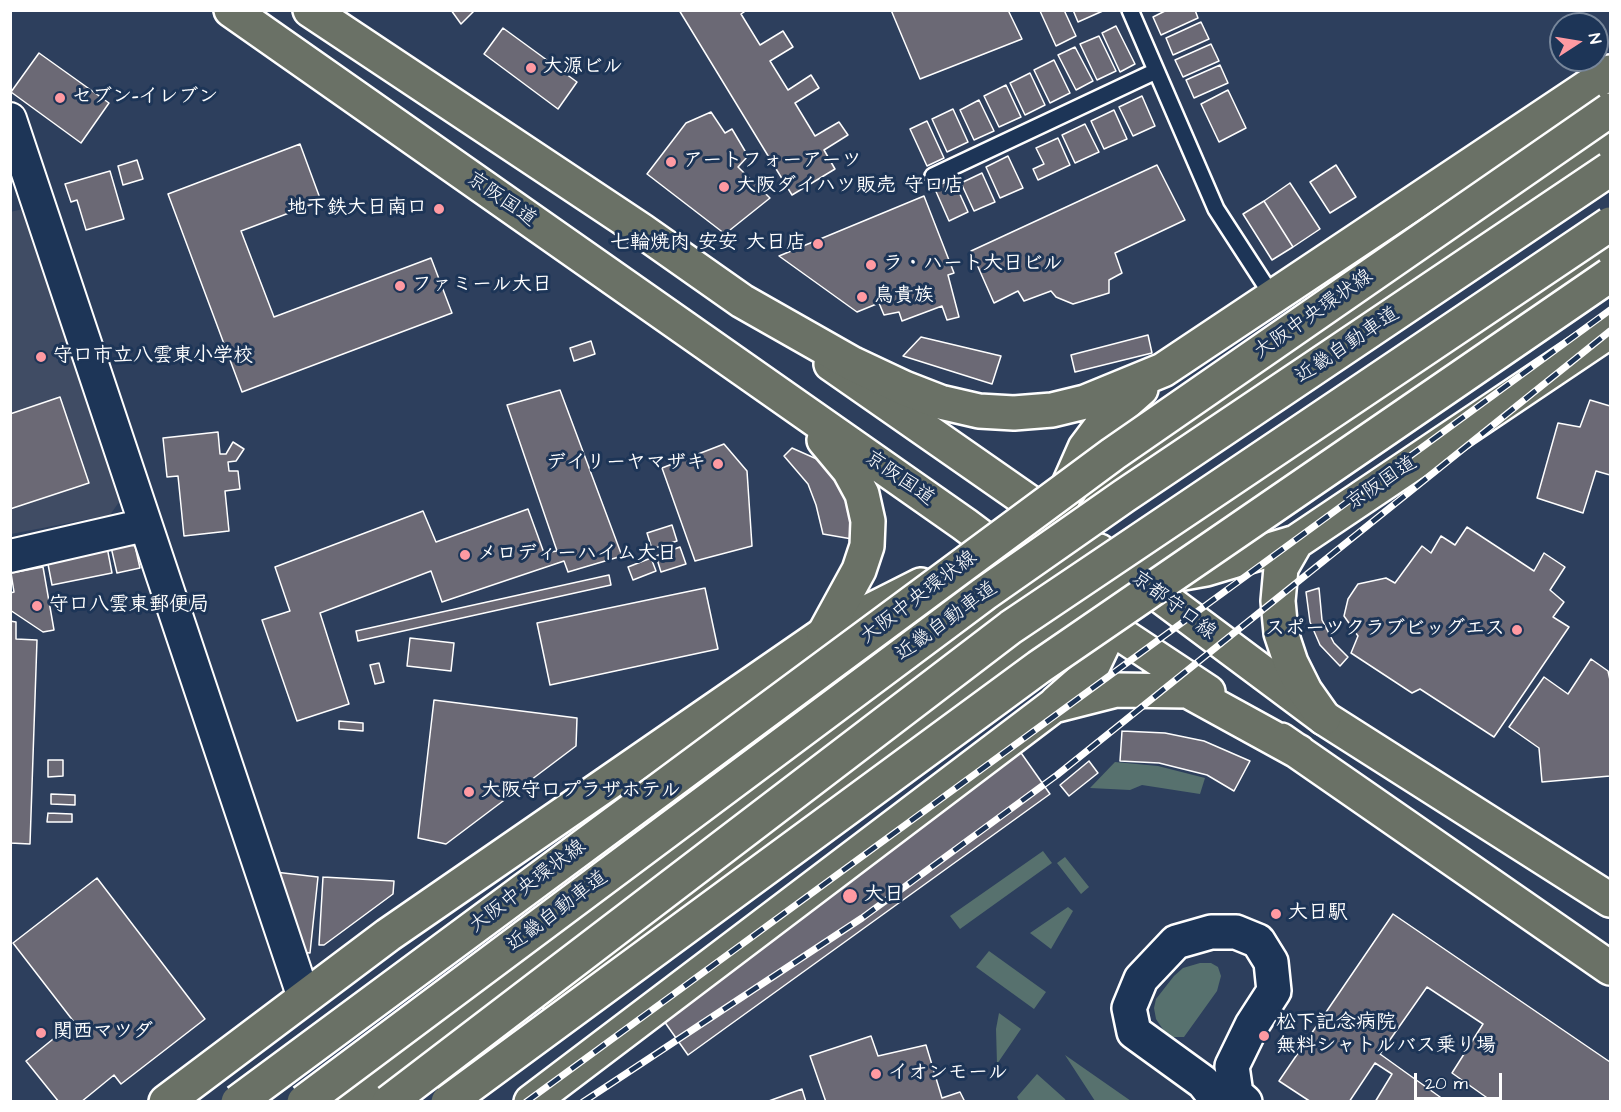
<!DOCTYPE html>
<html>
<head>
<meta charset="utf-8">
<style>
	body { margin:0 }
	#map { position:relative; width:1621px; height:1112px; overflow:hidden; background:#2d3f5d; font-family:"Architects Daughter",sans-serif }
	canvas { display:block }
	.frame { position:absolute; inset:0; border:12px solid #fff; pointer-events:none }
	.north { position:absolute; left:1549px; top:12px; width:60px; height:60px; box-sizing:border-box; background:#1d3557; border:2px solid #77869a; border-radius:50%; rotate:78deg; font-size:16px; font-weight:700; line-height:24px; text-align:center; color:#fff }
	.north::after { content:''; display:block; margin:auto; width:21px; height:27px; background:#ff9aa2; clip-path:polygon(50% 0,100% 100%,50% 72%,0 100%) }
	.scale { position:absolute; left:1414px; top:1073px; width:88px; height:27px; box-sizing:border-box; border:3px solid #fff; border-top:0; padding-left:8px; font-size:18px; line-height:21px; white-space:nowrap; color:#fff; -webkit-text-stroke:4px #1d3557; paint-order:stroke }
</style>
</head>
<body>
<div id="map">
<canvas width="1621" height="1112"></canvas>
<div class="frame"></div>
<div class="north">N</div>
<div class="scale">20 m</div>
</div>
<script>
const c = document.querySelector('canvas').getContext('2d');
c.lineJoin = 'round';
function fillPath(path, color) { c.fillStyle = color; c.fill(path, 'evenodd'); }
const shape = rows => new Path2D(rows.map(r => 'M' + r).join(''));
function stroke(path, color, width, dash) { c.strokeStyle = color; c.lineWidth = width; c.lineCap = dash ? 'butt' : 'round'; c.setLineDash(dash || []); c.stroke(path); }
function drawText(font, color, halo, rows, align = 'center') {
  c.font = font + ' "Architects Daughter","Klee One",sans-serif'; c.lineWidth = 6; c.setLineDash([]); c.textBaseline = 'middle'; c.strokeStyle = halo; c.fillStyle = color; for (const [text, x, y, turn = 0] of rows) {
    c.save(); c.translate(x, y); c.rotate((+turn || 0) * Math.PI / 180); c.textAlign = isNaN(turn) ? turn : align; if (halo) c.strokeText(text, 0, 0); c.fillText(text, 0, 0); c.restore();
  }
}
const built = shape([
	[23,209,119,502,110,515,11,534,10,212]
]);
const green = shape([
	[1115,762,1158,766,1205,778,1200,794,1142,785,1130,790,1090,788],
	[1043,851,1052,863,960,929,950,916],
	[1065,857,1089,887,1081,894,1057,863],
	[1068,907,1073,911,1051,949,1030,933],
	[989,951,1046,992,1034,1009,976,967],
	[1200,963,1211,963,1218,967,1221,976,1217,991,1184,1037,1168,1037,1156,1019,1154,1008,1156,999,1174,976,1183,968],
	[999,1013,1021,1029,997,1064,996,1029],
	[1065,1055,1131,1101,1095,1101],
	[1037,1074,1065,1099,1066,1101,1019,1101,1017,1097]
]);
const building = shape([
	[451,10,475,10,461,24,451,10],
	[679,10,747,10,741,14,760,45,783,31,793,47,770,61,788,90,811,75,819,88,795,103,815,136,839,122,848,135,824,150,835,169,792,195,679,10],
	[891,10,1008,10,1022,39,920,79,891,10],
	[1064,10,1076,36,1056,46,1040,11,1064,10],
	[1073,10,1105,10,1078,22,1073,10],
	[1167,10,1195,10,1198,18,1161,35,1153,17,1167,10],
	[1201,22,1209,39,1173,55,1166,38,1201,22],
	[1116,26,1135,64,1120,72,1102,33,1116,26],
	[503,28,577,82,558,109,484,54,503,28],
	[1099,36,1116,71,1097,80,1080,44,1099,36],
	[1211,44,1219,61,1183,77,1175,60,1211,44],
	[1075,47,1093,81,1076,90,1058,55,1075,47],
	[39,53,109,103,81,143,11,92,39,53],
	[1054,60,1070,93,1050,103,1034,70,1054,60],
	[1220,65,1228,83,1194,98,1186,80,1220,65],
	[1030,73,1045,105,1025,115,1010,83,1030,73],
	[1006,85,1021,117,999,127,984,96,1006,85],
	[1228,90,1246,128,1219,142,1201,104,1228,90],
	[1142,96,1155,126,1133,136,1119,107,1142,96],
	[979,100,994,131,974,140,960,110,979,100],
	[953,109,968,142,947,152,932,119,953,109],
	[1114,110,1127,139,1104,149,1091,121,1114,110],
	[711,112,725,133,732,129,748,156,738,167,770,198,725,234,647,174,686,123,711,112],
	[927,121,944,158,927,166,910,129,927,121],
	[1085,124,1099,152,1075,163,1062,135,1085,124],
	[1058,138,1070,165,1038,180,1033,169,1044,164,1036,148,1058,138],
	[300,144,321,201,241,231,274,317,431,258,452,313,242,392,168,194,300,144],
	[1008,156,1023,188,1000,198,986,167,1008,156],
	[137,160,143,179,123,185,118,166,137,160],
	[1157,165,1185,220,1115,253,1122,273,1109,280,1109,293,1073,304,1056,297,1051,291,1024,301,1018,291,994,303,971,251,1157,165],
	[1336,165,1356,197,1330,213,1310,182,1336,165],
	[110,171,124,219,86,230,77,200,71,202,65,184,110,171],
	[982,173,995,202,974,211,961,183,982,173],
	[953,179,968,212,949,221,934,187,953,179],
	[1290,183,1320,229,1293,247,1264,201,1290,183],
	[924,196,954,273,948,275,959,317,947,320,942,306,902,321,899,312,884,315,879,303,857,312,779,256,924,196],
	[1264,201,1293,247,1272,260,1243,214,1264,201],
	[1148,335,1152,353,1075,372,1071,355,1148,335],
	[921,337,1001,356,992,384,903,356,921,337],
	[591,341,595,354,574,361,570,348,591,341],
	[560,390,622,556,568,572,564,561,442,602,431,571,320,613,349,704,297,721,262,620,290,611,275,567,423,511,436,542,528,509,544,553,557,551,507,405,560,390],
	[60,397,89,483,10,509,10,414,60,397],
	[1590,400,1610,406,1610,475,1596,471,1583,513,1537,498,1558,423,1580,427,1590,400],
	[218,432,220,454,226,454,233,442,244,449,236,461,228,462,229,471,238,471,240,489,225,491,229,531,184,536,178,476,167,477,163,438,218,432],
	[724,444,747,471,752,546,695,561,662,468,724,444],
	[792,448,828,464,848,502,852,539,823,534,816,505,808,484,784,456,792,448],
	[672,525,677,541,652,549,647,533,672,525],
	[1467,527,1534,571,1544,553,1565,567,1550,590,1564,602,1553,617,1569,627,1494,737,1420,689,1412,693,1351,653,1358,636,1344,616,1348,599,1358,584,1386,578,1395,583,1422,546,1431,553,1441,536,1455,545,1467,527],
	[125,544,135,546,140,568,117,573,111,547,125,544],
	[107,547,112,573,52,585,47,559,107,547],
	[680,547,686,564,661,572,656,556,680,547],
	[651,558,656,571,633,580,628,567,651,558],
	[43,567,54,630,43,632,10,610,10,593,14,592,11,573,43,567],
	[609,575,611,585,358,641,356,631,609,575],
	[705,588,718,649,550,685,537,623,705,588],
	[1319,588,1322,620,1334,643,1348,657,1340,666,1320,645,1310,622,1306,592,1319,588],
	[10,621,16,622,16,639,37,640,30,844,10,843,10,621],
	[410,638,454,643,451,671,407,666,410,638],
	[1591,659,1608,671,1610,680,1610,776,1542,782,1539,748,1509,727,1544,677,1568,694,1591,659],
	[379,663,384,682,375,684,370,665,379,663],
	[434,700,577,718,576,746,446,844,418,838,434,700],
	[339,721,363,723,363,731,339,729,339,721],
	[1122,731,1165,733,1204,741,1250,761,1234,791,1207,775,1159,763,1120,761,1122,731],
	[1007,733,1050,794,688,1055,647,997,1007,733],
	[48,760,63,760,63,776,48,777,48,760],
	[1089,761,1098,773,1069,796,1060,785,1089,761],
	[51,794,75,795,75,805,51,804,51,794],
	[48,813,72,814,72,822,47,822,48,813],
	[275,872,318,877,310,953,299,952,275,872],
	[323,877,394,881,393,894,324,945,319,945,323,877],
	[97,878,205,1019,121,1084,114,1075,81,1102,59,1102,26,1061,74,1022,13,943,97,878],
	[1393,914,1610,1062,1610,1102,1493,1102,1452,1073,1483,1024,1427,987,1380,1054,1447,1102,1375,1102,1392,1074,1375,1063,1349,1102,1311,1102,1279,1081,1393,914],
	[871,1036,878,1056,926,1045,942,1098,960,1092,965,1102,826,1102,810,1056,871,1036],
	[802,1089,806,1102,766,1102,802,1089]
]);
const lane = shape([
	[1130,10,1216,209,1273,297],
	[933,176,1156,71]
]);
const street = shape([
	[10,119,304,998],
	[10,556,145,525]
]);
const secondary = shape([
	[1219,1102,1203,1082,1134,1032,1129,1008,1141,979,1176,942,1211,932,1236,932,1258,941,1271,962,1274,991,1252,1025,1232,1066,1236,1094,1245,1102]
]);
const primary = shape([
	[831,364,1062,525],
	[1093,517,1124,470,1610,145],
	[1033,550,1050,547,1099,551],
	[1125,557,1174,540,1610,244],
	[1131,574,1324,718,1610,900],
	[1081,608,1208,692],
	[1056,703,1089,674,1109,632,1112,606],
	[1281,740,1610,968],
	[555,995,1064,616,1092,569],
	[166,1102,388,935,824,634,921,585],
	[351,1102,977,623,1030,585,1060,566],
	[531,1102,1053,706,1116,690,1188,691,1299,752]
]);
const highway = shape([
	[231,10,964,524,1047,586,1090,585,1167,576,1206,569,1296,542,1610,331],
	[310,10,641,230,742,301,853,364,904,388,940,402,979,411,1014,413,1052,410,1085,402,1163,370,1610,72],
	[1296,542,1281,568,1278,601,1281,633,1291,663,1305,691,1324,718],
	[1048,569,1058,509,1085,448,1106,420,1141,389],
	[824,634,859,570,867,546,868,521,862,494,849,470,824,440]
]);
const rail = shape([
	[526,1102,1610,310],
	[583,1102,862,918,1057,775,1610,331]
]);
const primaryBridge = shape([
	[238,1102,1113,454,1610,110],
	[448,1102,1039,667,1610,275]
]);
const highwayBridge = shape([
	[304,1102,984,594,1124,496,1610,169],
	[389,1102,1011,627,1610,224]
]);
const markers = [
	[531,68,6,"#ff9aa2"],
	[60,98,6,"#ff9aa2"],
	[671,162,6,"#ff9aa2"],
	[724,187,6,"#ff9aa2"],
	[439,209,6,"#ff9aa2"],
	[818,244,6,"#ff9aa2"],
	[871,265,6,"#ff9aa2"],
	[400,286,6,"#ff9aa2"],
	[862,297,6,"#ff9aa2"],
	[41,357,6,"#ff9aa2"],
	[718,464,6,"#ff9aa2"],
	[465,555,6,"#ff9aa2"],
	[37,606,6,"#ff9aa2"],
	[1517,630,6,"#ff9aa2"],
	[469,792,6,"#ff9aa2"],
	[850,896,8,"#ff9aa2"],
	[1276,914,6,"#ff9aa2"],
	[41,1033,6,"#ff9aa2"],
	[1264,1036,6,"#ff9aa2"],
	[876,1074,6,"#ff9aa2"]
];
const poiNames = [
	["大源ビル",543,68],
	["セブン-イレブン",72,98],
	["アートフォーアーツ",683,162],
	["大阪ダイハツ販売 守口店",736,187],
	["地下鉄大日南口",427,209,"right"],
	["七輪焼肉 安安 大日店",806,244,"right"],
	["ラ・ハート大日ビル",883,265],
	["ファミール大日",412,286],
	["鳥貴族",874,297],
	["守口市立八雲東小学校",53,357],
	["デイリーヤマザキ",706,464,"right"],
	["メロディーハイム大日",477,555],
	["守口八雲東郵便局",49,606],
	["スポーツクラブビッグエス",1505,630,"right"],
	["大阪守口プラザホテル",481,792],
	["大日",864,896],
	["大日駅",1288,914],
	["松下記念病院",1276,1024],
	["無料シャトルバス乗り場",1276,1047],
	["関西マツダ",53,1033],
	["イオンモール",888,1074]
];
const streetNames = [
	["京阪国道",501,200,35],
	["大阪中央環状線",1314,315,-35],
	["近畿自動車道",1348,346,-34],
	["京阪国道",899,479,35],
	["京阪国道",1382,484,-34],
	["大阪中央環状線",919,598,-37],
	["京都守口線",1173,606,37],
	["近畿自動車道",947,622,-36],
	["大阪中央環状線",528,887,-37],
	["近畿自動車道",558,912,-37]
];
fillPath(built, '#404c64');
fillPath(green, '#57716e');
fillPath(building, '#6b6975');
stroke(building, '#fff', 1.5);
stroke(lane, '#fff', 20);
stroke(street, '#fff', 36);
stroke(secondary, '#fff', 38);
stroke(primary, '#fff', 38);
stroke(highway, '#fff', 38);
stroke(lane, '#1d3557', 15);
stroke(street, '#1d3557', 32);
stroke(secondary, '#1d3557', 33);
stroke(primary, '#6a7166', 33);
stroke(highway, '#6a7166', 33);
stroke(rail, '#fff', 7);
stroke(rail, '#1d3557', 4.5, [14]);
stroke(primaryBridge, '#fff', 38, []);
stroke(highwayBridge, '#fff', 38, []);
stroke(primaryBridge, '#6a7166', 33);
stroke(highwayBridge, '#6a7166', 33);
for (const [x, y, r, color] of markers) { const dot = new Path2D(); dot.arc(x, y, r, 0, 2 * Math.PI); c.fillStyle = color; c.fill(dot); stroke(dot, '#1d3557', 2); }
drawText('bold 20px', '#fff', '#1d3557', poiNames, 'left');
drawText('20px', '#fff', '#1d3557', streetNames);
</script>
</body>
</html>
